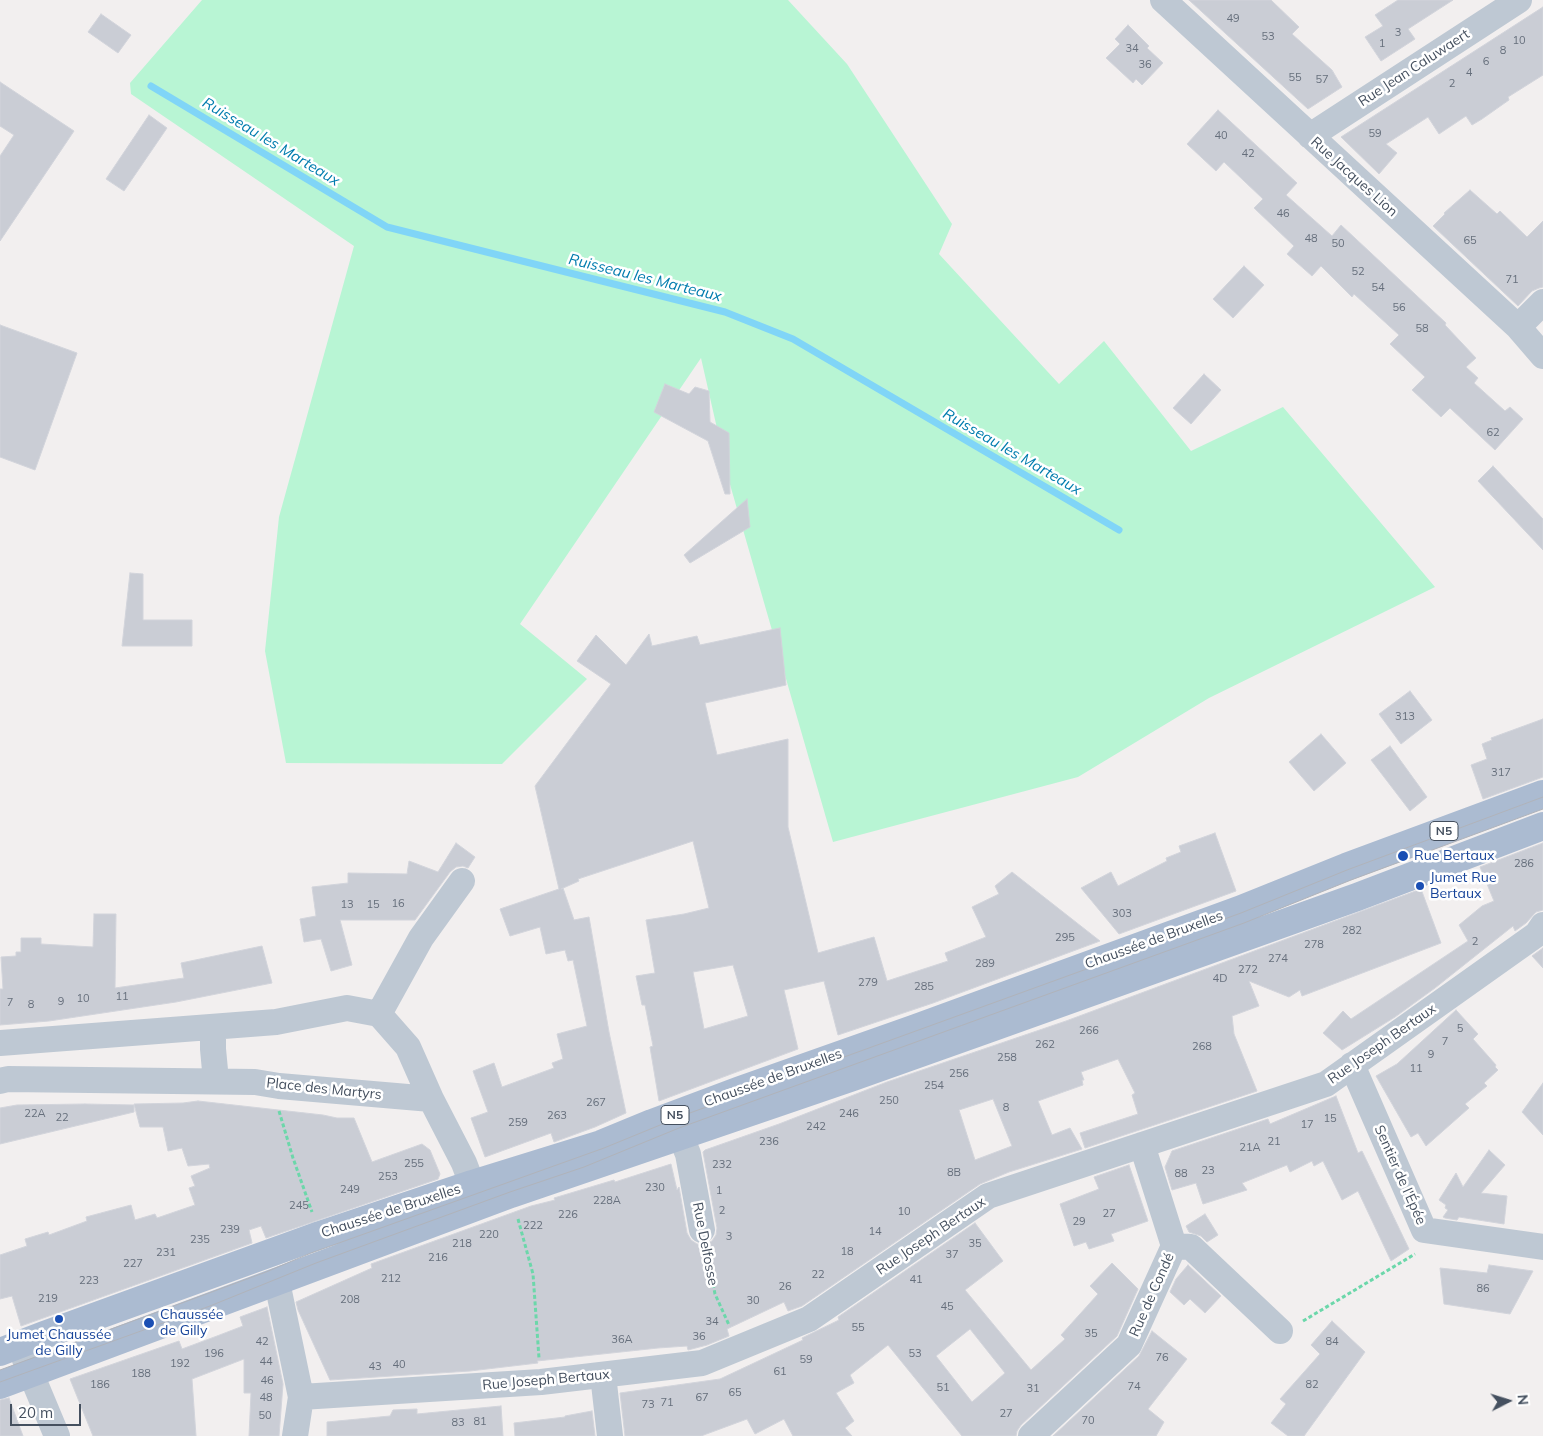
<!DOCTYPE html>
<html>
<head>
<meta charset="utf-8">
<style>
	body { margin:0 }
	#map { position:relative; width:1543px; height:1436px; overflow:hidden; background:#f2efef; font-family:Mulish,sans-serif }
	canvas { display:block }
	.north { position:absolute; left:1483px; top:1376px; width:50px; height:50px; -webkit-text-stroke:4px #fff; paint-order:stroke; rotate:85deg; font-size:14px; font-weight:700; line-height:20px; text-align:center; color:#45505f }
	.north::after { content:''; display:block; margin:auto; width:18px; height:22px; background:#45505f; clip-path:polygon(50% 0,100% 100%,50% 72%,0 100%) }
	.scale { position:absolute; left:10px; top:1404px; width:71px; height:22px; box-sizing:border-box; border:2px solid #45505f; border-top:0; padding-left:6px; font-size:15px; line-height:18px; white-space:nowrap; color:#45505f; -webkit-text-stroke:4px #fff; paint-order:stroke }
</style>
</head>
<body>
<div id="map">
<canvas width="1543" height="1436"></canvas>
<div class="north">N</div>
<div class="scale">20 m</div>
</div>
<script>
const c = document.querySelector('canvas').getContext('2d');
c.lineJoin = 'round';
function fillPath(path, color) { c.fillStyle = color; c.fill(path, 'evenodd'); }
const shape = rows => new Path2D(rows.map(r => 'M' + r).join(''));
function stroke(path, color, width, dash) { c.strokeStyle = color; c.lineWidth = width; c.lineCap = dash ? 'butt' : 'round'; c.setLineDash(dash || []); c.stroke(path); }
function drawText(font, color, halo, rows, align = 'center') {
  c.font = font + ' Mulish,sans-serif'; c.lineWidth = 5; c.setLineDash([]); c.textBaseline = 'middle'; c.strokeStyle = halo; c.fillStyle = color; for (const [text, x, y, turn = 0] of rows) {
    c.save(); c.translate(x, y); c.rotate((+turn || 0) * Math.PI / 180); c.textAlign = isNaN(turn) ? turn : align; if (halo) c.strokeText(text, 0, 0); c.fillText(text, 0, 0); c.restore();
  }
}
const green = shape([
	[202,0,788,0,847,64,952,224,939,254,1059,384,1104,341,1191,451,1283,407,1435,587,1209,698,1078,777,833,842,729,481,701,358,520,624,587,679,502,764,286,763,265,651,279,517,354,246,131,94,130,83]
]);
const stream = shape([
	[151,86,387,227,725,312,793,339,1119,530]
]);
const building = shape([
	[1189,0,1271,0,1299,27,1292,34,1332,70,1342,87,1308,109,1189,0],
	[1398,0,1453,0,1408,29,1415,39,1381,61,1365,37,1383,26,1375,15,1398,0],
	[1543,7,1543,75,1508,97,1509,100,1482,119,1472,125,1466,116,1439,134,1428,117,1386,144,1397,153,1379,174,1341,137,1543,7],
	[101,14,131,35,118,53,88,32,101,14],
	[1128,25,1149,46,1147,48,1163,63,1142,85,1136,79,1133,83,1106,58,1120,44,1115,39,1128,25],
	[0,82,74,131,0,241,0,156,14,135,0,126,0,82],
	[1218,110,1297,183,1286,195,1332,236,1341,225,1446,323,1445,325,1476,358,1466,367,1478,378,1474,383,1505,411,1510,407,1523,419,1495,450,1450,408,1441,417,1412,390,1425,377,1390,344,1399,335,1354,294,1352,297,1321,266,1312,276,1287,254,1294,246,1254,208,1263,199,1224,162,1216,171,1187,144,1218,110],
	[149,115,167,128,124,191,106,179,149,115],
	[1470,190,1497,214,1500,211,1527,237,1543,221,1543,287,1539,288,1532,291,1518,306,1433,226,1445,214,1444,213,1470,190],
	[1244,266,1264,285,1233,318,1213,299,1244,266],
	[0,325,77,353,35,470,0,457,0,325],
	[1204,374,1221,390,1191,424,1173,408,1204,374],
	[665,384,689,394,695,387,709,391,710,422,729,433,730,494,725,494,708,441,654,412,665,384],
	[1493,466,1543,519,1543,550,1478,481,1493,466],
	[747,499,750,527,690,563,684,555,747,499],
	[130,573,143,574,143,620,192,620,192,646,122,646,130,573],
	[780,628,786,685,705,703,717,755,788,739,788,827,818,953,874,937,887,981,948,961,945,953,986,937,972,907,999,894,995,886,1012,872,1100,941,933,1003,838,1035,824,981,784,990,798,1049,659,1101,650,1047,653,1046,645,1005,642,1005,636,976,655,973,646,920,684,914,709,908,693,841,578,879,579,881,561,889,563,888,574,920,589,917,609,1032,626,1113,595,1127,554,1142,551,1133,485,1157,471,1118,488,1112,473,1071,494,1063,502,1087,554,1068,552,1063,563,1059,557,1034,587,1026,573,960,568,961,565,950,546,954,540,927,510,936,500,909,559,889,535,786,611,684,577,661,596,635,626,665,649,634,652,646,697,636,700,645,780,628],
	[733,965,748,1016,704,1029,693,972,733,965],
	[1410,691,1432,720,1401,744,1379,714,1410,691],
	[1543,719,1543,777,1483,799,1471,765,1487,759,1482,744,1492,740,1491,738,1543,719],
	[1321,734,1346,763,1314,791,1289,762,1321,734],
	[1390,746,1427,797,1410,811,1371,760,1390,746],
	[1215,833,1236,891,1119,934,1081,888,1111,872,1118,886,1167,861,1166,858,1181,852,1179,846,1215,833],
	[456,843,475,857,468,868,463,866,456,867,450,872,415,920,340,920,352,965,331,971,321,939,304,942,300,919,316,916,312,887,348,883,348,873,407,874,409,861,438,872,456,843],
	[1543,843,1543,910,1536,912,1526,923,1515,931,1513,926,1435,988,1395,1017,1342,1050,1323,1033,1343,1011,1351,1019,1468,941,1459,925,1482,906,1494,901,1480,867,1543,843],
	[1421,889,1441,943,1302,996,1300,990,1289,997,1249,981,1259,1006,1232,1016,1234,1034,1257,1091,1085,1148,1080,1133,1138,1114,1132,1095,1135,1093,1118,1059,1081,1072,1084,1080,1082,1080,1083,1085,1038,1101,1052,1135,1070,1128,1082,1149,1009,1172,980,1184,802,1306,788,1311,784,1302,727,1329,729,1336,707,1345,688,1350,687,1346,658,1348,537,1361,538,1363,470,1371,330,1380,298,1310,296,1302,372,1268,371,1264,531,1206,555,1200,554,1198,614,1180,615,1182,671,1164,677,1190,679,1187,687,1233,691,1240,697,1244,705,1245,712,1241,716,1235,717,1228,703,1152,705,1150,779,1124,887,1082,1066,1021,1421,889],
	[993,1099,1012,1146,975,1160,959,1110,993,1099],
	[94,914,116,914,115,988,184,978,181,963,262,946,272,983,176,1002,49,1021,0,1025,0,989,3,989,1,957,16,956,16,952,21,952,21,938,41,938,41,944,93,947,94,914],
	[1543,948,1543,968,1532,956,1543,948],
	[1456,1010,1478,1034,1473,1039,1496,1065,1495,1067,1498,1070,1484,1083,1487,1086,1465,1104,1469,1108,1426,1146,1418,1133,1411,1137,1376,1076,1397,1064,1456,1010],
	[1543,1083,1543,1135,1522,1112,1543,1083],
	[1336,1096,1358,1153,1362,1151,1409,1249,1391,1261,1358,1191,1342,1200,1323,1161,1314,1166,1312,1161,1290,1172,1287,1165,1242,1183,1247,1190,1203,1204,1196,1183,1172,1190,1165,1167,1172,1151,1268,1119,1270,1124,1336,1096],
	[198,1101,323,1115,337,1118,354,1118,372,1162,422,1144,430,1150,440,1174,438,1179,266,1238,261,1226,249,1230,252,1243,21,1326,12,1296,0,1299,0,1255,27,1246,25,1239,48,1232,49,1235,87,1221,86,1217,131,1205,135,1220,155,1214,157,1218,195,1205,189,1188,195,1186,191,1176,210,1168,209,1164,188,1166,182,1148,168,1151,163,1127,140,1127,134,1104,183,1103,198,1101],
	[85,1104,134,1105,134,1112,0,1144,0,1108,17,1105,85,1104],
	[1489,1150,1505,1165,1481,1193,1507,1196,1504,1224,1459,1217,1457,1220,1445,1218,1443,1217,1448,1210,1445,1208,1446,1205,1439,1200,1456,1173,1463,1187,1489,1150],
	[1129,1165,1148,1221,1111,1234,1114,1241,1089,1249,1086,1242,1074,1246,1060,1204,1099,1189,1094,1177,1129,1165],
	[1205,1214,1218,1235,1207,1242,1201,1236,1189,1232,1186,1226,1205,1214],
	[975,1223,1003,1261,965,1290,1031,1370,1065,1339,1061,1335,1098,1294,1090,1286,1112,1263,1138,1289,1117,1336,1021,1425,1017,1431,1016,1436,962,1436,888,1345,850,1375,854,1383,836,1393,854,1421,845,1428,852,1436,793,1436,784,1419,755,1434,747,1419,701,1436,625,1436,620,1393,720,1379,803,1340,802,1338,839,1320,838,1317,975,1223],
	[970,1329,1005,1373,972,1402,936,1356,970,1329],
	[1188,1265,1221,1296,1205,1313,1190,1299,1184,1305,1170,1292,1176,1279,1188,1265],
	[1489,1265,1533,1271,1510,1314,1444,1304,1440,1268,1487,1273,1489,1265],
	[267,1307,283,1384,279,1436,249,1436,251,1393,244,1393,244,1359,192,1379,196,1436,93,1436,70,1379,179,1341,182,1349,217,1336,243,1326,240,1317,267,1307],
	[1332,1321,1365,1352,1304,1436,1288,1436,1271,1423,1286,1404,1280,1399,1320,1354,1311,1345,1332,1321],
	[1152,1331,1187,1359,1148,1409,1164,1422,1156,1436,1053,1436,1139,1356,1152,1331],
	[9,1398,23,1436,0,1436,0,1400,9,1398],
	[501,1406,503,1436,327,1436,327,1422,390,1416,393,1410,417,1409,417,1414,501,1406],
	[592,1411,595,1436,515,1436,514,1423,565,1417,565,1416,592,1411]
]);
const path = shape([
	[279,1111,293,1158,312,1212],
	[518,1219,533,1274,539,1358],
	[707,1252,715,1294,729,1325],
	[1303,1321,1415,1254]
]);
const minor = shape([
	[1163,0,1518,327,1543,356],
	[1310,136,1519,0],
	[1518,327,1543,302],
	[213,1027,213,1049,216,1081],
	[0,1043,276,1022,347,1008,379,1014],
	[1352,1065,1424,1230,1543,1247],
	[0,1081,8,1079,255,1082,279,1086,431,1099,464,1163,472,1184],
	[431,1099,408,1047,379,1014,421,938,462,881],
	[681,1137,688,1154,702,1230],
	[1174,1246,1191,1247,1280,1331],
	[277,1282,301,1397,295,1436],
	[19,1345,57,1436],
	[603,1375,610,1436],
	[301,1397,541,1382,702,1363,809,1319,988,1196,1326,1084,1537,934,1543,925],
	[1031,1436,1129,1345,1174,1246,1142,1145]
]);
const major = shape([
	[0,1352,44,1335,320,1235,472,1184,601,1144,652,1123,740,1090,916,1028,1239,910,1346,867,1543,794],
	[0,1385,511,1194,853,1077,988,1029,1357,897,1543,826]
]);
const tram = shape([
	[0,1370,266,1272,311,1253,604,1148,687,1114,1241,913,1347,870,1543,797],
	[0,1382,210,1306,316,1263,510,1192,584,1167,679,1128,1244,923,1351,880,1543,809]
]);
const markers = [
	[1403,856,6,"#1a4fb4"],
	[1420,886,5,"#1a4fb4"],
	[59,1319,5,"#1a4fb4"],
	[149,1323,6,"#1a4fb4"]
];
const numberNames = [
	["49",1233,19],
	["3",1398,33],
	["53",1268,37],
	["10",1519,41],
	["1",1382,44],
	["34",1132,49],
	["8",1503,51],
	["6",1486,62],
	["36",1145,65],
	["4",1469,73],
	["55",1295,78],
	["57",1322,80],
	["2",1452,84],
	["59",1375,134],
	["40",1221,136],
	["42",1248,154],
	["46",1283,214],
	["48",1311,239],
	["65",1470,241],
	["50",1338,244],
	["52",1358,272],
	["71",1512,280],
	["54",1378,288],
	["56",1399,308],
	["58",1422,329],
	["62",1493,433],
	["313",1405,717],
	["317",1501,773],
	["286",1524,864],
	["16",398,904],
	["13",347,905],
	["15",373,905],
	["303",1122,914],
	["282",1352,931],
	["295",1065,938],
	["2",1475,942],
	["278",1314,945],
	["274",1278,959],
	["289",985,964],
	["272",1248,970],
	["4D",1220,979],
	["279",868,983],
	["285",924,987],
	["11",122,997],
	["10",83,999],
	["9",61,1002],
	["7",10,1003],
	["8",31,1005],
	["5",1460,1029],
	["266",1089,1031],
	["7",1445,1042],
	["262",1045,1045],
	["268",1202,1047],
	["9",1431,1055],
	["258",1007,1058],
	["11",1416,1069],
	["256",959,1074],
	["254",934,1086],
	["250",889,1101],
	["267",596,1103],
	["8",1006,1108],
	["22A",35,1114],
	["246",849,1114],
	["263",557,1116],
	["22",62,1118],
	["15",1330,1119],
	["259",518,1123],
	["17",1307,1125],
	["242",816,1127],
	["236",769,1142],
	["21",1274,1142],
	["21A",1250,1148],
	["255",414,1164],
	["232",722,1165],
	["23",1208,1171],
	["8B",954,1173],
	["88",1181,1174],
	["253",388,1177],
	["230",655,1188],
	["249",350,1190],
	["1",719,1191],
	["228A",607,1201],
	["245",299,1206],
	["2",722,1211],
	["10",904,1212],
	["27",1109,1214],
	["226",568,1215],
	["29",1079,1222],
	["222",533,1226],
	["239",230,1230],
	["14",875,1232],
	["220",489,1235],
	["3",729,1237],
	["235",200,1240],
	["218",462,1244],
	["35",975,1244],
	["18",847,1252],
	["231",166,1253],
	["37",952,1255],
	["216",438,1258],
	["227",133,1264],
	["22",818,1275],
	["212",391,1279],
	["41",916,1280],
	["223",89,1281],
	["26",785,1287],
	["86",1483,1289],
	["219",48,1299],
	["208",350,1300],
	["30",753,1301],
	["45",947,1307],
	["34",712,1322],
	["55",858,1328],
	["35",1091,1334],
	["36",699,1337],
	["36A",622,1340],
	["42",262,1342],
	["84",1332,1342],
	["196",214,1354],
	["53",915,1354],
	["76",1162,1358],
	["59",806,1360],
	["44",266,1362],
	["192",180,1364],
	["40",399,1365],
	["43",375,1367],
	["61",780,1372],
	["188",141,1374],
	["46",267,1381],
	["186",100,1385],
	["82",1312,1385],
	["74",1134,1387],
	["51",943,1388],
	["31",1033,1389],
	["65",735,1393],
	["48",266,1398],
	["67",702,1398],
	["71",667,1403],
	["73",648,1405],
	["27",1006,1414],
	["50",265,1416],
	["70",1088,1421],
	["81",480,1422],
	["83",458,1423]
];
const shields = [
	[1444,831,28],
	[675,1115,28]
];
const shieldNames = [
	["N5",1444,831],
	["N5",675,1115]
];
const streetNames = [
	["Rue Jean Caluwaert",1414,68,-33],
	["Rue Jacques Lion",1354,177,42],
	["Chaussée de Bruxelles",1154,940,-20],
	["Rue Joseph Bertaux",1382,1044,-35],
	["Chaussée de Bruxelles",773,1078,-20],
	["Place des Martyrs",324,1089,6],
	["Sentier de l'Épée",1400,1175,66],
	["Chaussée de Bruxelles",391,1211,-18],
	["Rue Joseph Bertaux",931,1236,-34],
	["Rue Delfosse",705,1244,79],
	["Rue de Condé",1152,1295,-66],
	["Rue Joseph Bertaux",546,1380,-5]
];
const transitNames = [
	["Rue Bertaux",1414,856],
	["Jumet Rue",1430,878],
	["Bertaux",1430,894],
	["Chaussée",160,1315],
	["de Gilly",160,1331],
	["Jumet Chaussée",59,1335,"center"],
	["de Gilly",59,1351,"center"]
];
const waterNames = [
	["Ruisseau les Marteaux",271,142,31],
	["Ruisseau les Marteaux",645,278,14],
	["Ruisseau les Marteaux",1012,452,30]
];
fillPath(green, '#b8f5d4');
stroke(stream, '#80d5f7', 7);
fillPath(building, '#cacdd5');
stroke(building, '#d2d4db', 1);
stroke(path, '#6cd7aa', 3, [4, 2.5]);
stroke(minor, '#bec8d3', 26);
stroke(major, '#abbbd1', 28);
stroke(tram, '#b0b3ba', 1);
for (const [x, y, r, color] of markers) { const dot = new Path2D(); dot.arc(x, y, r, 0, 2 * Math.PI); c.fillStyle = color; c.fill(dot); stroke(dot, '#fff', 2); }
drawText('11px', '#666f7c', null, numberNames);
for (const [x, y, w] of shields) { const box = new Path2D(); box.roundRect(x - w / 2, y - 9.5, w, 19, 4); c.fillStyle = '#fff'; c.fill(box); stroke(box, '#45505f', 1); }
drawText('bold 12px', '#45505f', null, shieldNames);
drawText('14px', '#45505f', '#fff', streetNames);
drawText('14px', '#164399', '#fff', transitNames, 'left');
drawText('italic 15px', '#017cae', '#fff', waterNames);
</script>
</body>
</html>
